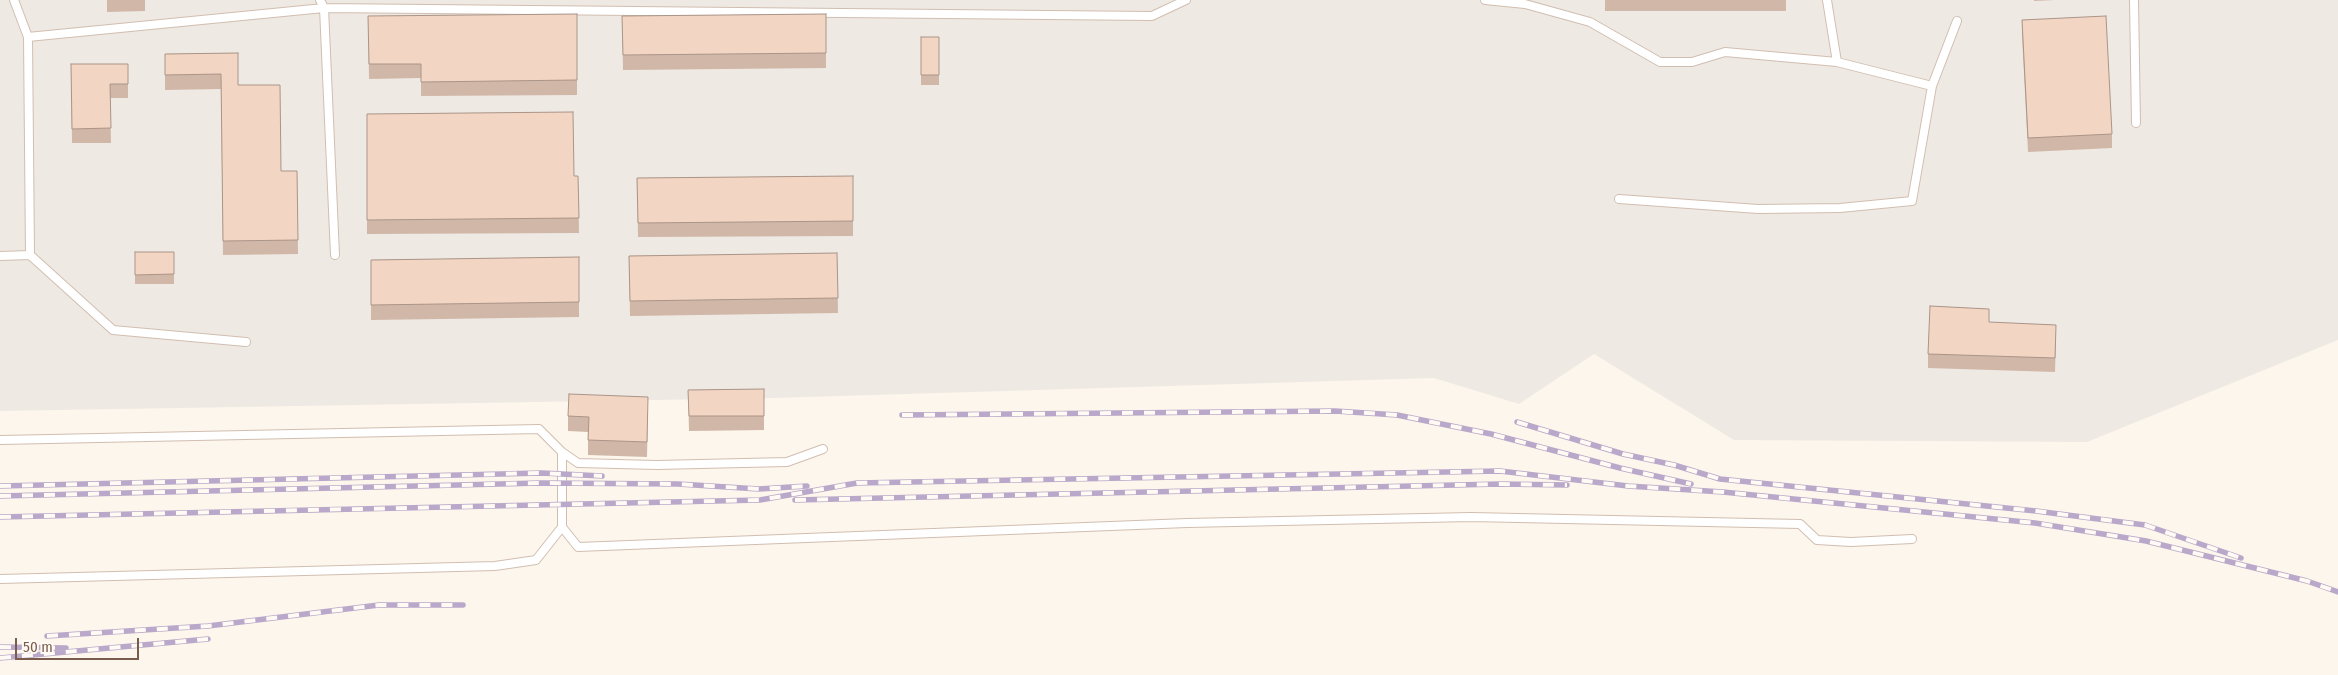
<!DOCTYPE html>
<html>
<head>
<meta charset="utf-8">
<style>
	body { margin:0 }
	#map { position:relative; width:2338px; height:675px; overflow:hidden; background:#fdf6ec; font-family:"Fira Sans Condensed",sans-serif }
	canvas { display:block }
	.scale { position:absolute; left:15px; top:638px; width:124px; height:22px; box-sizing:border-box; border:2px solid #7a5c4d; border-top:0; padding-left:6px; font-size:15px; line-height:18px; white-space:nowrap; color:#7a5c4d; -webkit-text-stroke:4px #fffaf3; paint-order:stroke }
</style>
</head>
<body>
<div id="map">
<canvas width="2338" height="675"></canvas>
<div class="scale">50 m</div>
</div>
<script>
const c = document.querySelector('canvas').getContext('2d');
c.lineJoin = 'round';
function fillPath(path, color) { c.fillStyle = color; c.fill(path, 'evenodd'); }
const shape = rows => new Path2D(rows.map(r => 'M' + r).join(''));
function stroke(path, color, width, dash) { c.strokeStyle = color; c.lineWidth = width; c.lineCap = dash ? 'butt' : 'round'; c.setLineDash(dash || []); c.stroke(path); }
const industrial = shape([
	[0,0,2338,0,2338,340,2087,442,1734,440,1594,354,1519,404,1434,378,774,398,0,411]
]);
const lane = shape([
	[14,0,28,37,30,255],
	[320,0,324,8,335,255],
	[1485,0,1525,4,1590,22,1660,62,1692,62,1725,52,1837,62,1932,86],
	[1827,0,1837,62],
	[2134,0,2136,123],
	[28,37,324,8,1152,16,1186,0],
	[1619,199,1758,209,1840,208,1912,201,1932,86,1957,21],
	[0,256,30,255,113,330,246,342],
	[0,440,539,429,562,452,562,527,536,560,495,566,0,579],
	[562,452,578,463,657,465,787,462,823,449],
	[562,527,578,547,1187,523,1471,517,1800,524,1817,540,1851,542,1912,539]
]);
const rail = shape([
	[902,415,1335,411,1397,415,1491,434,1620,468,1691,484],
	[1517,422,1623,454,1674,465,1720,479,2036,511,2145,525,2241,558],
	[0,486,542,473,602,476],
	[0,496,541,483,678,484,759,489,807,486],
	[795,500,1500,484,1567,485],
	[0,517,760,500,857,483,1500,471,1628,486,1723,492,2035,523,2146,541,2307,581,2338,592],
	[47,636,208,626,379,605,463,605],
	[0,647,66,648],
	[0,658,208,639]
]);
const wall = shape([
	[107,0,145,0,145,11,107,12],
	[1605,0,1786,0,1786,11,1605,11],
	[2034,0,2055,0,2034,1],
	[577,14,577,95,421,96,421,78,369,79,368,16],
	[826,14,826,68,623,70,622,16],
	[2022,20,2112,134,2112,148,2028,152,2022,34],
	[921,37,939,37,939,85,921,85],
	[238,53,238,85,281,171,297,171,298,254,223,255,221,89,165,90,165,54],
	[71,64,128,64,128,98,110,98,111,143,72,143],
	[367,114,574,176,578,176,579,233,367,234],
	[853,176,853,236,638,237,637,178],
	[135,252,174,252,174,284,135,284],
	[837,253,838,313,630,316,629,256],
	[579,257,579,317,371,320,371,260],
	[1989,322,2056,339,2055,372,1928,368,1928,354],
	[764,389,764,430,689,431,688,390],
	[648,412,647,457,588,455,588,432,568,431,568,416]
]);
const building = shape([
	[577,14,577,80,421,82,421,64,369,64,368,16,577,14],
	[826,14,826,53,623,55,622,16,826,14],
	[2106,16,2112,134,2028,138,2022,20,2106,16],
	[921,37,939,37,939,75,921,75,921,37],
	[238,53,238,85,280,85,281,171,297,171,298,240,223,241,221,74,165,75,165,54,238,53],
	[71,64,128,64,128,84,110,84,111,128,72,129,71,64],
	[573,112,574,176,578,176,579,218,367,220,367,114,573,112],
	[853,176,853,221,638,223,637,178,853,176],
	[135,252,174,252,174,274,135,275,135,252],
	[837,253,838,298,630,301,629,256,837,253],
	[579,257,579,302,371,305,371,260,579,257],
	[1930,306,1989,309,1989,322,2056,325,2055,358,1928,354,1930,306],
	[764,389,764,416,689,416,688,390,764,389],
	[569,394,648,397,647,442,588,440,589,417,568,416,569,394]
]);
fillPath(industrial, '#efe9e4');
stroke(lane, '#d1beb0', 10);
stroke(lane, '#fff', 8);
stroke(rail, '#b9a8c9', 5.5);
stroke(rail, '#fffaf3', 4, [11]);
fillPath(wall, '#d1b7a8');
fillPath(building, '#f3d5c3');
stroke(building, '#aa9588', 1);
</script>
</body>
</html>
